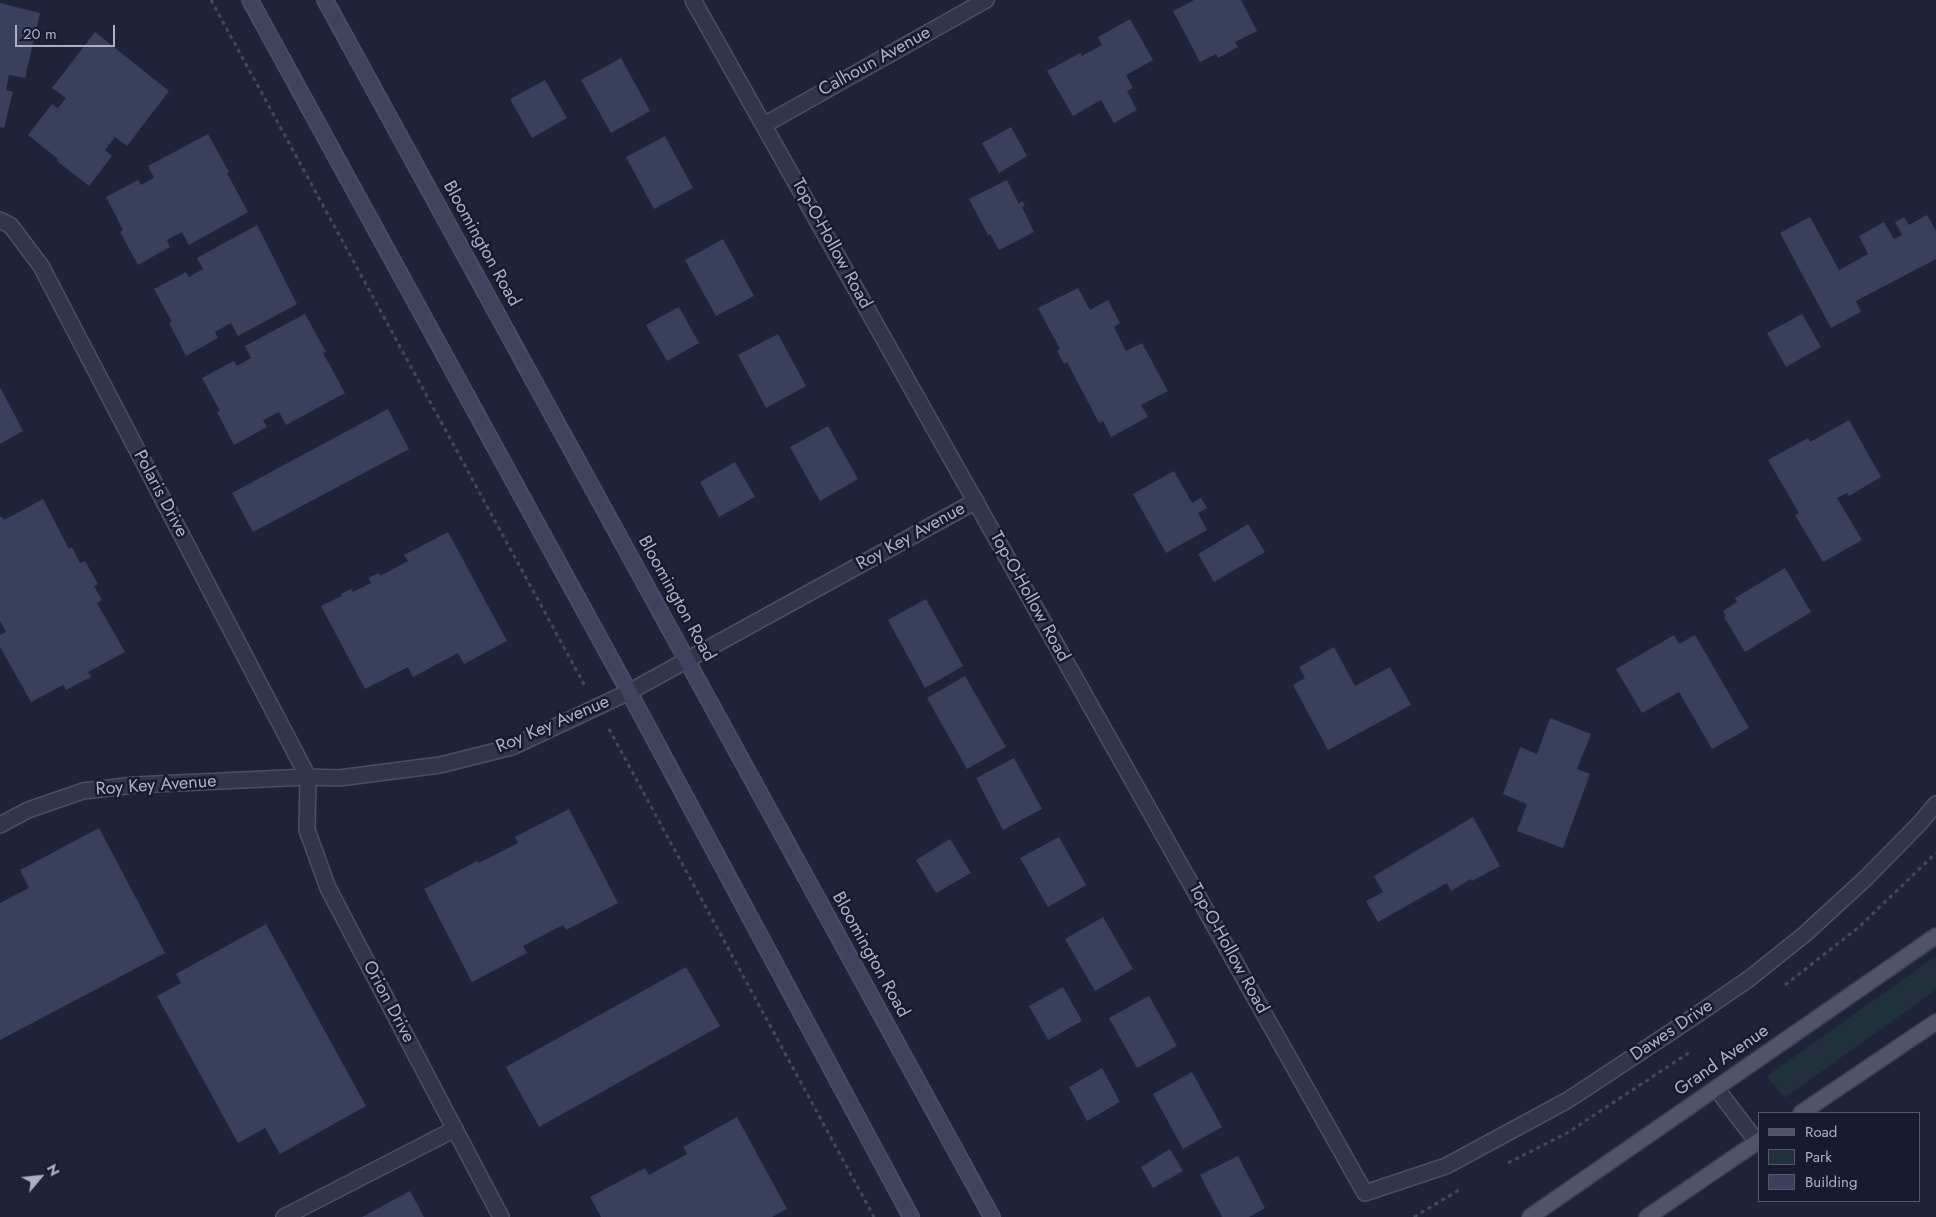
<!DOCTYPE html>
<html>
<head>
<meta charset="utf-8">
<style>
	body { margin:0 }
	#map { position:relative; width:1936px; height:1217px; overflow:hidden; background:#1e233a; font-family:Jost,sans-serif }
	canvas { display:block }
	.legend { position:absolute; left:1758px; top:1112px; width:162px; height:90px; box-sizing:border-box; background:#181b2f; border:1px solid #53576c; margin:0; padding:6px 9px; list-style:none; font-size:15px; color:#acb0c7 }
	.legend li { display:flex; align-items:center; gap:10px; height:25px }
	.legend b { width:25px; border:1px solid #53576c }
	.north { position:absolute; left:15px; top:1152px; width:50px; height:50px; -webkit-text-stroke:4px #181b2f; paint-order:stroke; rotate:62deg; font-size:14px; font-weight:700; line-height:20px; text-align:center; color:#acb0c7 }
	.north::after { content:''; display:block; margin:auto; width:18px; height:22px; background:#acb0c7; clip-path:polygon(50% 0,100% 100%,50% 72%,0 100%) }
	.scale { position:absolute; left:15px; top:25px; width:100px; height:22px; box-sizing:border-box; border:2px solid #acb0c7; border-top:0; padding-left:6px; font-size:15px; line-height:18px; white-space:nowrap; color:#acb0c7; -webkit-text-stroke:4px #181b2f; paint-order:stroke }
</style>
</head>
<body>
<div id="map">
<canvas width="1936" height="1217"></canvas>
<ul class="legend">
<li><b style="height:6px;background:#4f546b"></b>Road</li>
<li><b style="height:14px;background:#20313b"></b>Park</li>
<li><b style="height:14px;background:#3a3f5b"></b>Building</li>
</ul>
<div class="north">N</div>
<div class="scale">20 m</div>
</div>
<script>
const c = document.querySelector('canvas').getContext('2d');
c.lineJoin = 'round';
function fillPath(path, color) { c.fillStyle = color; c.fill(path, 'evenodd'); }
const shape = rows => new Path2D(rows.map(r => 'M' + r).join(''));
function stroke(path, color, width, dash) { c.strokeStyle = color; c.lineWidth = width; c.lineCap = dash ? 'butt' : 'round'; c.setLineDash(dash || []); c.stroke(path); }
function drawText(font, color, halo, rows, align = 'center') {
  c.font = font + ' Jost,sans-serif'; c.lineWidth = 5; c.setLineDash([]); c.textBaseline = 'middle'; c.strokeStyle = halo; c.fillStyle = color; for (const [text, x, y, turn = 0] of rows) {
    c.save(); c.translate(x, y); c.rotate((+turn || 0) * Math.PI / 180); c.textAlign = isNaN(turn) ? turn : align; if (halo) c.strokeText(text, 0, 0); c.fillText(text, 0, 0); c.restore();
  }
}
const green = shape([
	[1936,956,1936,990,1784,1098,1767,1076]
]);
const building = shape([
	[1194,0,1241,0,1257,31,1235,42,1238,47,1218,58,1216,54,1200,62,1173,11],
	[0,3,40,13,25,78,9,75,6,90,13,92,4,128,0,127],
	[1130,19,1153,60,1126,75,1133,88,1127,91,1137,110,1114,123,1101,100,1073,116,1047,71,1080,53,1082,56,1102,45,1098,37],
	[95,32,169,91,127,146,115,137,105,150,112,156,89,186,57,161,58,159,28,135,52,104,58,108,66,98,52,88],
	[621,58,650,111,611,133,581,80],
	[545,80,567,118,532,138,510,99],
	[1011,127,1027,156,999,173,982,143],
	[208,134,229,172,227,173,248,212,189,245,182,232,167,240,170,247,138,265,120,232,123,230,106,197,138,180,141,185,154,178,148,166],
	[665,136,693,188,654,209,626,157],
	[1007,180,1019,204,1022,201,1025,205,1022,207,1034,232,999,250,990,234,988,235,969,199],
	[1927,215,1936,231,1936,259,1856,301,1861,312,1831,328,1780,233,1810,217,1839,270,1868,254,1859,236,1884,222,1894,239,1902,235,1895,222,1904,217,1909,225],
	[257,225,297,304,238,336,231,323,215,332,218,338,186,356,169,323,172,322,154,289,186,272,189,277,203,269,197,258],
	[723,239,754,296,716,316,685,260],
	[1078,288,1090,310,1108,300,1120,323,1114,327,1126,351,1142,343,1168,391,1141,405,1148,417,1111,437,1103,421,1099,423,1067,362,1064,364,1057,351,1060,349,1038,308],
	[679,307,699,343,667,361,646,325],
	[305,314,326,352,323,353,345,393,286,425,279,412,263,420,267,427,234,445,217,412,220,411,202,378,234,361,237,366,251,358,245,346],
	[1802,314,1821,347,1786,367,1767,333],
	[778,334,806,386,766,408,738,355],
	[0,387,23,431,0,444],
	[388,409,409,449,253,532,232,493],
	[1849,420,1881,477,1849,496,1847,493,1837,498,1862,540,1823,562,1795,515,1799,513,1768,460,1808,438,1810,442],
	[828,426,858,479,820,501,790,447],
	[735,462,755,497,719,517,700,482],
	[1174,471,1192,503,1201,498,1207,508,1198,513,1207,530,1166,553,1133,494],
	[43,499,69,549,72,547,80,563,85,561,98,584,94,586,102,600,97,603,125,652,88,672,91,677,66,690,63,685,31,702,0,647,0,635,6,632,0,621,0,517,1,516,4,520],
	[1248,524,1265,552,1214,582,1198,554],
	[448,532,507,641,464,664,458,653,413,677,408,667,365,689,321,606,342,596,341,594,351,589,353,592,371,583,368,578,379,573,380,576,408,561,404,555],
	[1785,568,1811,612,1745,652,1724,617,1726,616,1723,611,1737,602,1735,598],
	[926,599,963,666,925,688,888,620],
	[1674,635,1679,644,1695,635,1749,728,1712,749,1679,692,1642,713,1616,669],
	[1334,647,1355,686,1390,667,1411,705,1328,750,1293,685,1305,678,1299,667],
	[965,676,1006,747,967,769,927,698],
	[1550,718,1591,734,1577,769,1590,774,1563,848,1517,831,1527,804,1503,794,1520,747,1537,754],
	[1014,758,1042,809,1003,830,976,778],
	[569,809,618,903,566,930,563,925,523,946,527,953,472,982,424,889,477,861,479,863,518,843,515,837],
	[1473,817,1500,866,1472,881,1471,879,1451,891,1447,883,1378,922,1366,901,1383,892,1374,876],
	[99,828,165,953,0,1040,0,903,29,888,20,870],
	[1059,837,1086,885,1048,907,1020,858],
	[950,839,971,873,936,893,916,860],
	[1103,917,1133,969,1095,991,1065,939],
	[266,924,366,1106,280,1154,265,1128,238,1143,157,996,181,983,176,974],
	[686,967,720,1026,539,1127,506,1067],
	[1063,987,1082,1021,1048,1040,1029,1006],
	[1149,996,1177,1046,1137,1068,1109,1018],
	[1102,1068,1120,1102,1087,1121,1069,1087],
	[1192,1072,1222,1127,1183,1149,1153,1094],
	[737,1117,787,1209,772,1217,601,1217,590,1197,645,1168,649,1175,687,1154,683,1147],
	[1170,1149,1183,1171,1153,1188,1141,1167],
	[1238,1156,1265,1208,1249,1217,1222,1217,1200,1175],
	[410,1191,424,1217,362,1217]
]);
const path = shape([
	[211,0,585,686],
	[609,729,874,1217],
	[1785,985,1859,927,1936,853],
	[1508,1163,1567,1133,1690,1052],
	[1414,1217,1459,1190]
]);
const lane = shape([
	[1716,1088,1757,1142],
	[284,1217,455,1129]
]);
const street = shape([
	[693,0,1365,1193,1446,1166,1568,1100,1692,1018,1750,978,1805,934,1866,878,1920,823,1936,804],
	[764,125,986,0],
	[0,220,11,226,41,266,308,777,307,830,328,888,501,1217],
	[0,825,28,810,83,791,135,785,308,777,339,778,440,765,512,747,629,692,976,501]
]);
const secondary = shape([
	[250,0,629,692,911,1217],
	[325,0,992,1217]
]);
const primary = shape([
	[1801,1113,1936,1022],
	[1530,1217,1936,936],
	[1647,1217,1760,1140]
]);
const streetNames = [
	["Calhoun Avenue",875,62,-29],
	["Bloomington Road",481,244,61],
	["Top-O-Hollow Road",831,244,61],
	["Polaris Drive",160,494,62],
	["Roy Key Avenue",911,537,-29],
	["Top-O-Hollow Road",1029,597,61],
	["Bloomington Road",676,599,61],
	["Roy Key Avenue",553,725,-23],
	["Roy Key Avenue",156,786,-4],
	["Top-O-Hollow Road",1228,949,61],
	["Bloomington Road",870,955,61],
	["Orion Drive",388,1002,62],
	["Dawes Drive",1672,1031,-34],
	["Grand Avenue",1722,1061,-35]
];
fillPath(green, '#20313b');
fillPath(building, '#3a3f5b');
stroke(lane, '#4c5065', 18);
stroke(street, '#4c5065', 18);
stroke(secondary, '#4c5065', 18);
stroke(primary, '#3b3f54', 18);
stroke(path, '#3e4e58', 3, [4, 4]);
stroke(lane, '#32364a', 15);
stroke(street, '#32364a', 15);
stroke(secondary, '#3f435e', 15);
stroke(primary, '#4f546b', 15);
drawText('18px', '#acb0c7', '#181b2f', streetNames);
</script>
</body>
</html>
